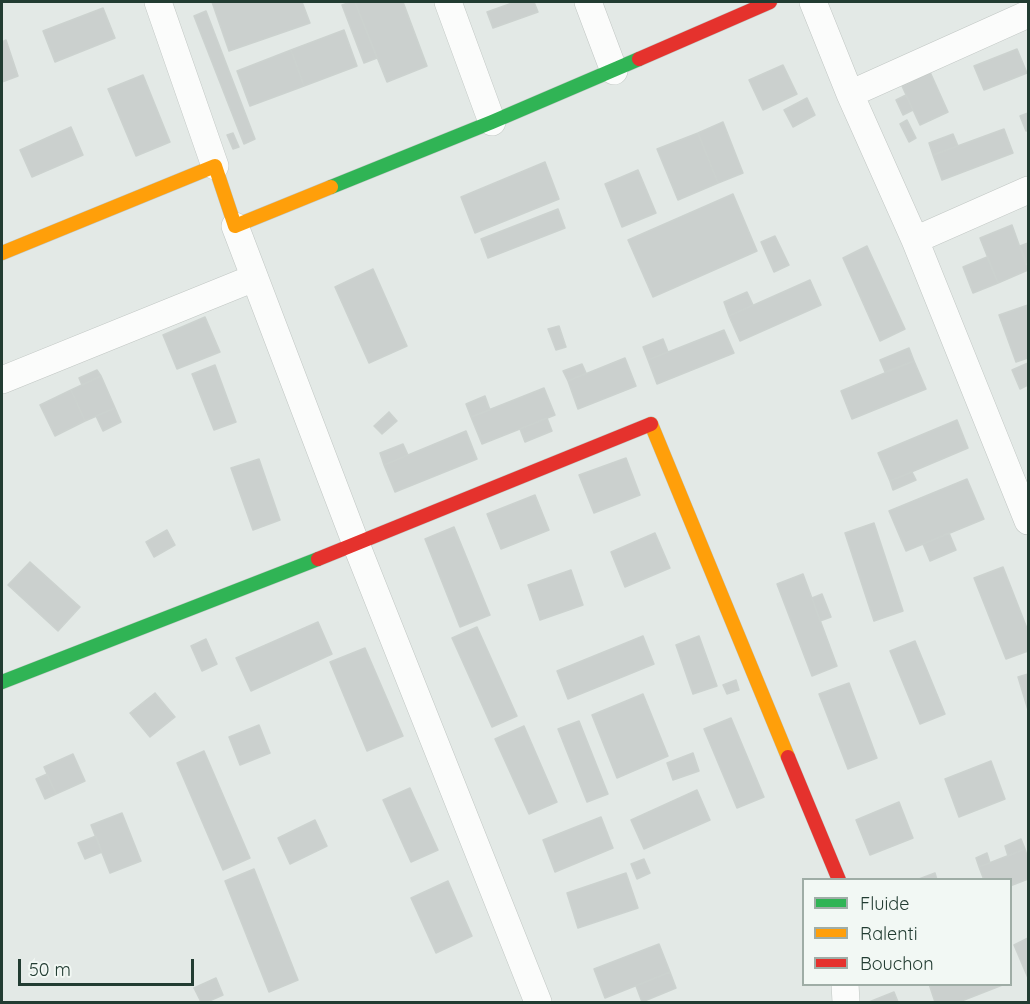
<!DOCTYPE html>
<html>
<head>
<meta charset="utf-8">
<style>
	body { margin:0 }
	#map { position:relative; width:1030px; height:1004px; overflow:hidden; background:#e3e9e6; font-family:Quicksand,sans-serif }
	canvas { display:block }
	.frame { position:absolute; inset:0; border:3px solid #223c32; pointer-events:none }
	.legend { position:absolute; left:802px; top:878px; width:210px; height:108px; box-sizing:border-box; background:#f2f8f4; border:2px solid #9fada6; margin:0; padding:8px 10px; list-style:none; font-size:18px; color:#223c32 }
	.legend li { display:flex; align-items:center; gap:12px; height:30px }
	.legend b { width:30px; border:2px solid #9fada6 }
	.scale { position:absolute; left:18px; top:959px; width:176px; height:27px; box-sizing:border-box; border:3px solid #223c32; border-top:0; padding-left:8px; font-size:18px; line-height:21px; white-space:nowrap; color:#223c32; -webkit-text-stroke:4px #f2f8f4; paint-order:stroke }
</style>
</head>
<body>
<div id="map">
<canvas width="1030" height="1004"></canvas>
<div class="frame"></div>
<ul class="legend">
<li><b style="height:8px;background:#30b455"></b>Fluide</li>
<li><b style="height:8px;background:#ff9f0a"></b>Ralenti</li>
<li><b style="height:8px;background:#e5322d"></b>Bouchon</li>
</ul>
<div class="scale">50 m</div>
</div>
<script>
const c = document.querySelector('canvas').getContext('2d');
c.lineJoin = 'round';
function fillPath(path, color) { c.fillStyle = color; c.fill(path, 'evenodd'); }
const shape = rows => new Path2D(rows.map(r => 'M' + r).join(''));
function stroke(path, color, width, dash) { c.strokeStyle = color; c.lineWidth = width; c.lineCap = dash ? 'butt' : 'round'; c.setLineDash(dash || []); c.stroke(path); }
const building = shape([
	[212,2,302,2,310,23,229,51,212,2],
	[351,2,355,2,377,58,364,63,342,5,351,2],
	[355,2,403,2,427,66,387,82,355,2],
	[515,2,534,2,538,12,493,28,487,12,515,2],
	[103,8,115,38,55,62,43,31,103,8],
	[206,11,255,139,244,144,194,16,206,11],
	[344,30,357,66,304,86,291,50,344,30],
	[6,40,18,76,2,82,2,42,6,40],
	[1017,49,1027,73,984,90,974,66,1017,49],
	[291,50,304,86,250,106,237,71,291,50],
	[783,65,797,94,763,110,749,80,783,65],
	[930,72,948,112,920,125,902,86,930,72],
	[143,75,170,142,136,156,108,89,143,75],
	[906,95,913,110,903,115,896,100,906,95],
	[807,98,815,115,793,127,784,110,807,98],
	[1028,113,1028,130,1026,131,1020,116,1028,113],
	[907,120,916,138,909,142,900,124,907,120],
	[723,122,743,173,718,183,698,133,723,122],
	[71,127,83,155,32,177,20,150,71,127],
	[1004,129,1013,153,942,180,933,155,1004,129],
	[233,133,239,147,233,149,227,135,233,133],
	[698,133,718,183,678,200,657,149,698,133],
	[953,134,958,146,933,155,929,143,953,134],
	[545,162,559,199,475,233,461,197,545,162],
	[638,170,656,213,622,227,605,184,638,170],
	[733,194,757,251,653,297,628,240,733,194],
	[558,209,565,228,488,258,481,239,558,209],
	[1012,225,1028,270,998,283,980,238,1012,225],
	[775,236,789,265,774,272,761,242,775,236],
	[1028,243,1028,262,1027,263,1020,246,1028,243],
	[867,246,905,329,880,341,843,258,867,246],
	[987,257,998,283,973,293,963,267,987,257],
	[373,269,407,346,369,363,335,287,373,269],
	[810,280,821,305,740,341,729,316,810,280],
	[747,292,753,305,729,316,724,302,747,292],
	[1028,305,1028,358,1016,362,999,315,1028,305],
	[205,317,220,352,177,369,163,335,205,317],
	[559,326,566,347,556,350,548,329,559,326],
	[724,330,734,353,657,384,648,360,724,330],
	[663,339,668,352,648,360,643,347,663,339],
	[909,348,914,361,885,372,880,360,909,348],
	[625,358,636,386,578,409,568,381,625,358],
	[914,361,926,389,852,419,841,391,914,361],
	[1028,363,1028,385,1020,389,1012,370,1028,363],
	[582,364,586,373,568,381,563,371,582,364],
	[215,365,236,422,214,430,192,374,215,365],
	[97,370,101,376,82,385,79,378,97,370],
	[101,376,115,408,85,421,71,390,101,376],
	[544,388,555,415,482,444,471,417,544,388],
	[71,390,85,421,55,436,40,405,71,390],
	[485,396,490,410,471,417,466,404,485,396],
	[115,408,121,422,103,431,96,416,115,408],
	[389,412,397,421,382,434,374,426,389,412],
	[547,418,552,431,525,442,520,429,547,418],
	[957,420,968,448,890,481,878,453,957,420],
	[466,431,477,459,395,492,384,465,466,431],
	[403,444,408,455,384,465,380,453,403,444],
	[626,458,640,495,594,513,579,475,626,458],
	[259,459,280,520,253,530,231,468,259,459],
	[912,472,916,480,893,490,890,481,912,472],
	[967,479,984,519,906,551,889,511,967,479],
	[535,495,549,530,501,549,487,514,535,495],
	[874,523,903,611,874,621,845,533,874,523],
	[454,527,490,615,460,627,425,539,454,527],
	[167,530,175,545,154,557,146,542,167,530],
	[655,533,670,568,625,587,611,552,655,533],
	[949,533,956,550,930,561,923,544,949,533],
	[30,562,80,607,58,631,8,585,30,562],
	[1003,567,1028,631,1028,651,1006,659,974,578,1003,567],
	[571,570,583,605,540,620,528,585,571,570],
	[803,574,837,666,812,676,777,584,803,574],
	[822,594,831,617,820,621,812,598,822,594],
	[318,622,332,654,251,691,236,658,318,622],
	[477,627,517,716,492,727,452,638,477,627],
	[643,636,654,664,568,699,557,671,643,636],
	[699,636,717,686,693,694,676,645,699,636],
	[206,639,217,664,202,671,191,646,206,639],
	[915,641,945,714,920,724,890,651,915,641],
	[365,648,403,736,367,751,330,662,365,648],
	[1028,674,1028,710,1018,677,1028,674],
	[736,680,739,690,727,694,723,685,736,680],
	[849,683,877,758,848,769,819,694,849,683],
	[155,693,175,717,150,737,130,713,155,693],
	[643,694,668,756,617,778,592,715,643,694],
	[731,718,764,797,737,808,704,729,731,718],
	[579,721,608,794,587,802,558,729,579,721],
	[259,725,270,753,240,765,229,737,259,725],
	[524,726,557,802,529,814,495,739,524,726],
	[204,751,250,858,223,870,177,763,204,751],
	[693,753,699,771,673,780,667,763,693,753],
	[73,754,85,781,56,794,44,767,73,754],
	[991,761,1005,799,959,817,945,779,991,761],
	[47,774,56,794,45,799,36,779,47,774],
	[410,788,438,850,411,862,383,800,410,788],
	[697,790,710,820,644,849,631,820,697,790],
	[899,802,913,838,870,855,856,820,899,802],
	[122,813,141,861,110,873,91,825,122,813],
	[601,817,613,848,555,872,543,840,601,817],
	[315,820,327,846,290,864,278,838,315,820],
	[96,836,102,852,85,859,78,843,96,836],
	[1021,839,1025,849,1008,856,1005,846,1021,839],
	[1025,849,1028,859,1028,879,1010,886,1010,880,984,880,979,867,1025,849],
	[987,853,990,863,979,867,976,858,987,853],
	[644,859,650,873,637,879,631,864,644,859],
	[254,869,298,980,269,992,225,881,254,869],
	[626,873,638,908,578,928,567,893,626,873],
	[935,873,937,880,919,880,919,879,935,873],
	[448,881,472,936,436,953,411,898,448,881],
	[1028,938,1028,978,1014,945,1028,938],
	[659,944,670,972,605,998,594,969,659,944],
	[670,972,676,988,642,1002,636,986,670,972],
	[216,978,223,995,207,1002,201,1002,194,988,216,978],
	[929,984,1005,984,959,1002,935,1002,929,984],
	[894,992,898,1002,869,1002,894,992]
]);
const street = shape([
	[158,2,215,166],
	[448,2,492,122],
	[588,2,614,71],
	[813,2,850,94,915,240,1028,521],
	[850,94,1028,14],
	[235,226,356,544,538,1002],
	[915,240,1028,190],
	[2,380,254,278],
	[845,984,846,1002]
]);
const fast = shape([
	[331,187,492,122,639,59],
	[2,682,318,559]
]);
const slow = shape([
	[2,253,215,166,235,226,331,187],
	[651,424,788,757]
]);
const jam = shape([
	[639,59,770,2],
	[318,559,651,424],
	[788,757,839,880]
]);
fillPath(building, '#cbd0ce');
stroke(building, '#ccd2cf', 1.5);
stroke(street, '#c0c6c3', 28);
stroke(fast, '#bfc7c3', 15);
stroke(slow, '#bfc7c3', 15);
stroke(jam, '#bfc7c3', 15);
stroke(street, '#fbfcfb', 27);
stroke(fast, '#30b455', 14);
stroke(slow, '#ff9f0a', 14);
stroke(jam, '#e5322d', 14);
</script>
</body>
</html>
